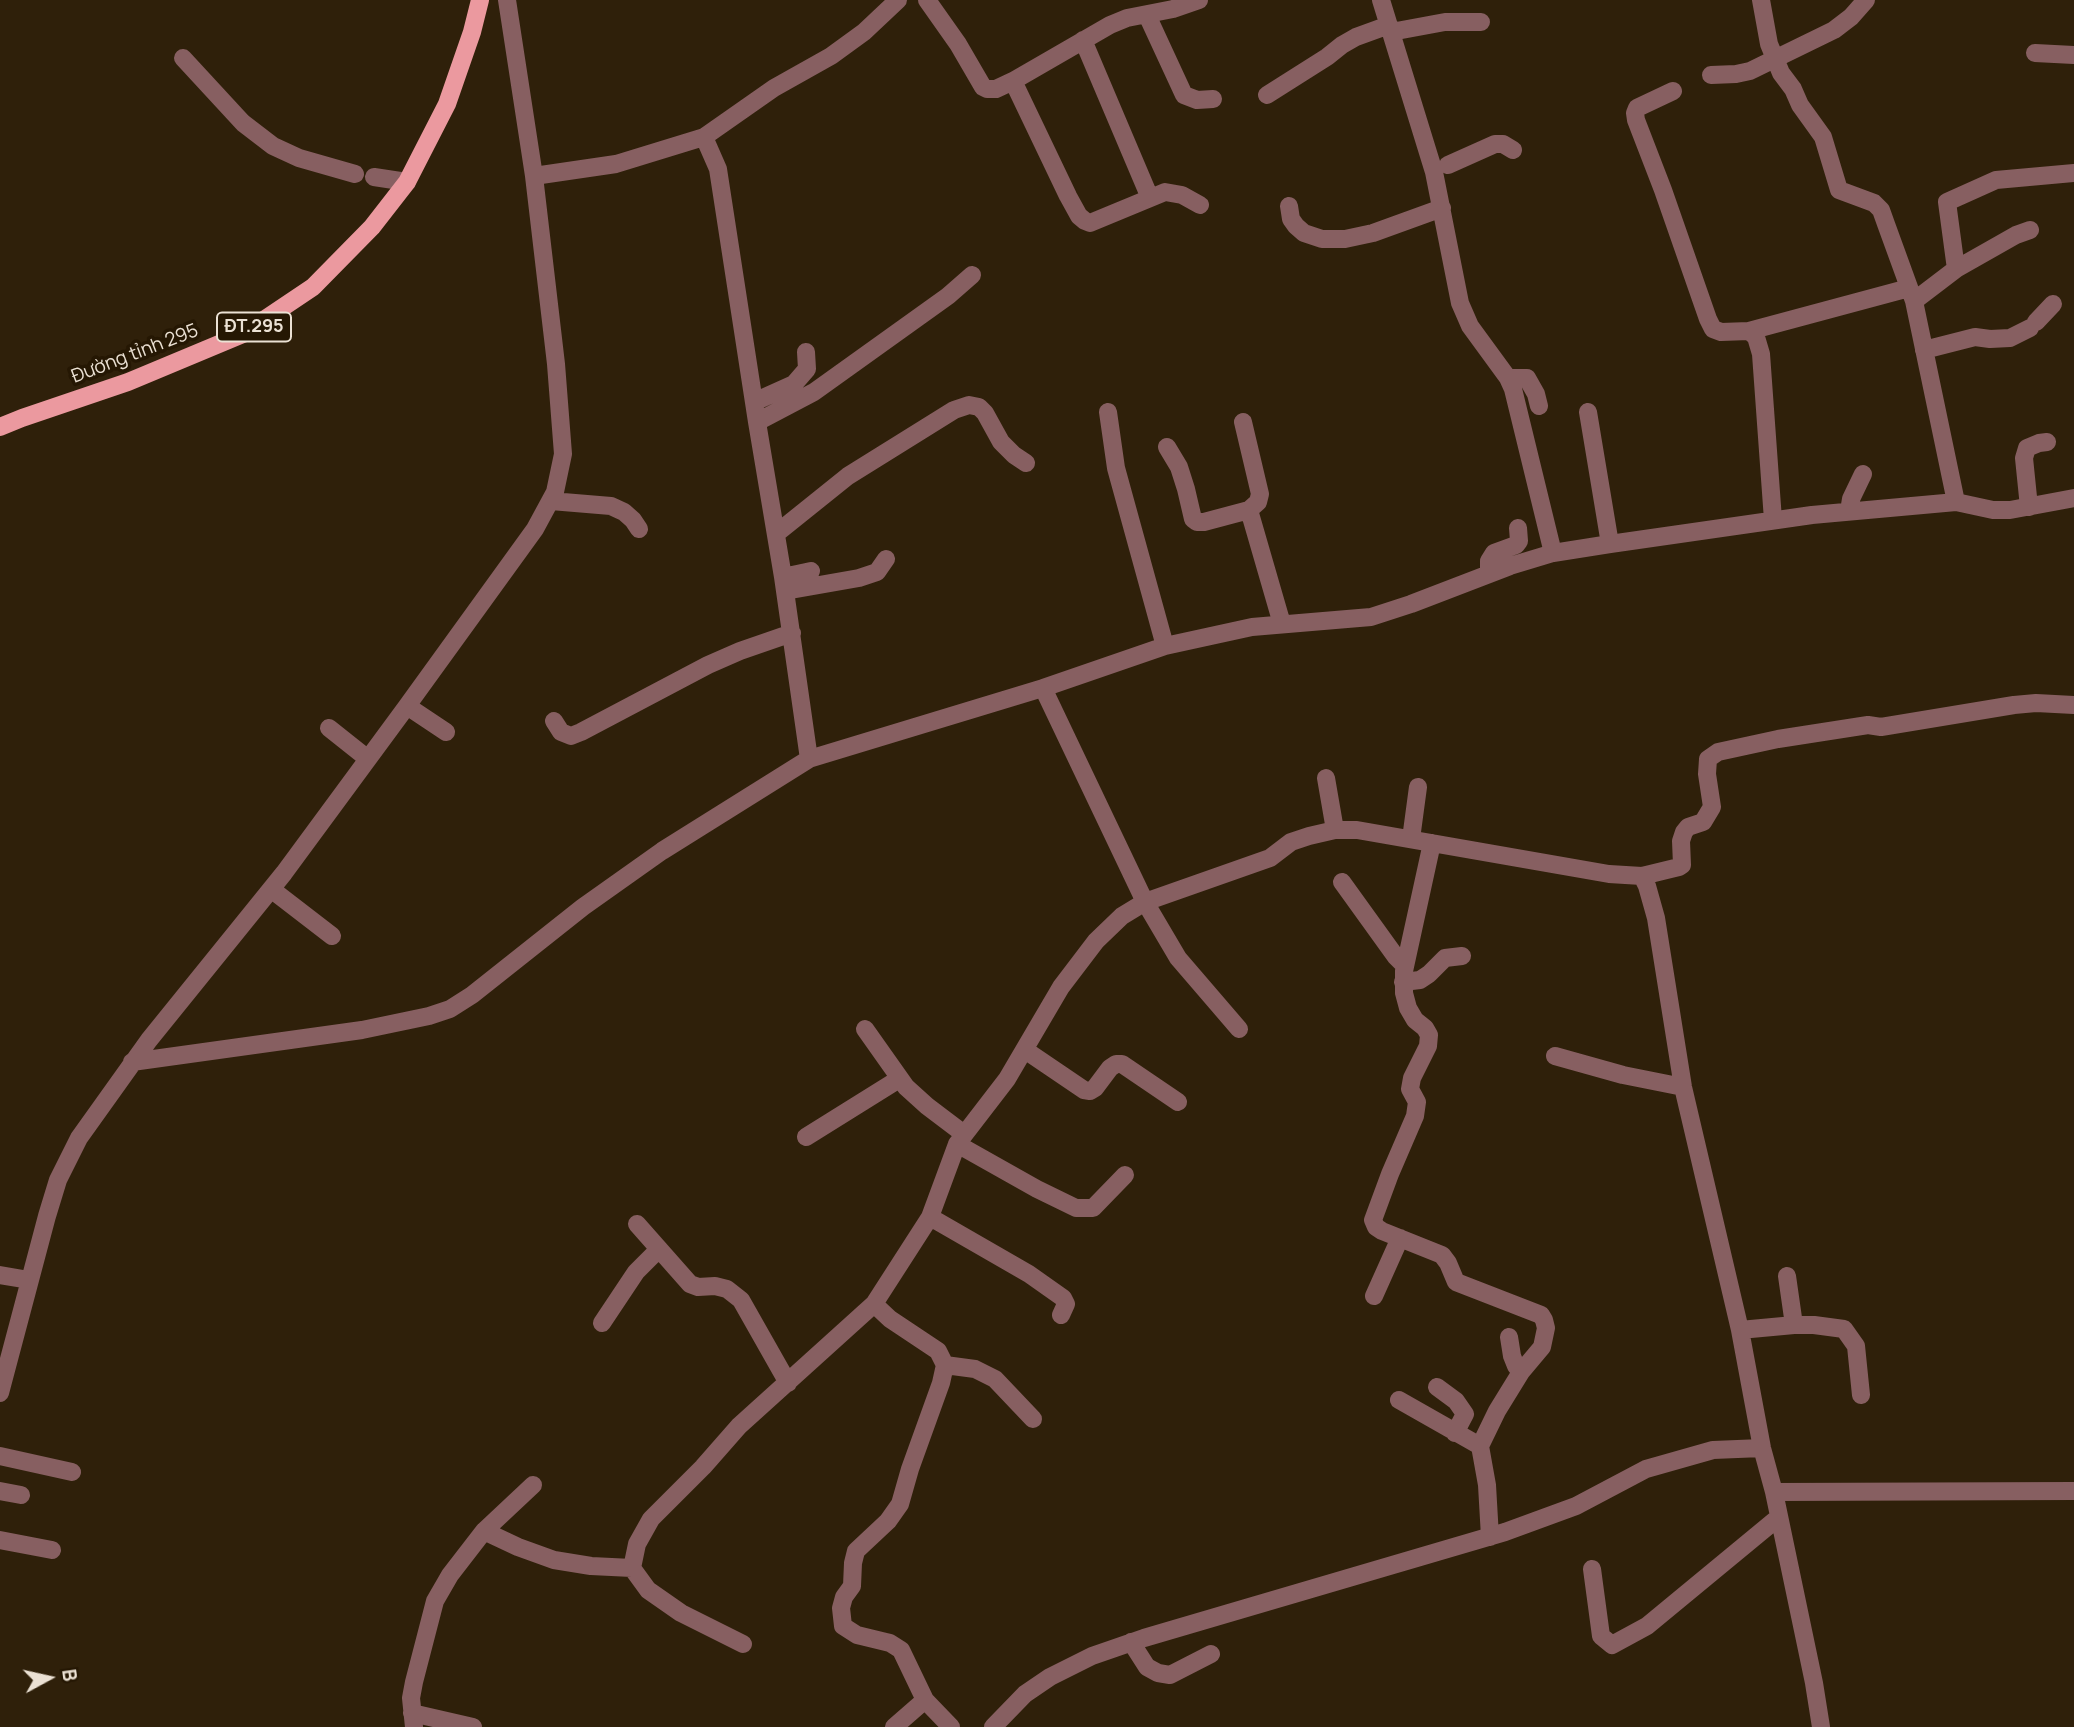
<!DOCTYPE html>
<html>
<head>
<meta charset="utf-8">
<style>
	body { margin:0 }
	#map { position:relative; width:2074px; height:1727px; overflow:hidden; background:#2f200a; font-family:Manrope,sans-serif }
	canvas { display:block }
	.north { position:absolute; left:14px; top:1643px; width:70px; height:70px; -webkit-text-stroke:5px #251703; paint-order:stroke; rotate:82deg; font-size:19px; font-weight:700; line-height:28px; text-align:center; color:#ebe1d4 }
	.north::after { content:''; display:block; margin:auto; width:24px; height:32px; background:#ebe1d4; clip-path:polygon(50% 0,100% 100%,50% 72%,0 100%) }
</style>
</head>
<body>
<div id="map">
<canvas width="2074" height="1727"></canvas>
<div class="north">B</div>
</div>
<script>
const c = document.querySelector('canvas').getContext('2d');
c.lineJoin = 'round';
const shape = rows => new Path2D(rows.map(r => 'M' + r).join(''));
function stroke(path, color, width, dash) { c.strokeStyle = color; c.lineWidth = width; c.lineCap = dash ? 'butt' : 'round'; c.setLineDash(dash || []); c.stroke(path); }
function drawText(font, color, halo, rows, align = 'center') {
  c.font = font + ' Manrope,sans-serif'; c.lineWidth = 7; c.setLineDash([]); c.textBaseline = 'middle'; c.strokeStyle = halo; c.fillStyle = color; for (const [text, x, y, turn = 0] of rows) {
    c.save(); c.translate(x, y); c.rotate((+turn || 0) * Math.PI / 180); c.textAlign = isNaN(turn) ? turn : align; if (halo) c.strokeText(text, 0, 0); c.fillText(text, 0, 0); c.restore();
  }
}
const minor = shape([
	[927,0,958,44,983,87,987,89,996,89,1013,81,1110,25,1127,18,1173,9,1199,0],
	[1381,0,1434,172,1460,303,1470,326,1508,378,1513,389,1553,553],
	[1761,0,1769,44,1781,73,1793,89,1800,105,1823,137,1839,190,1874,203,1881,210,1886,224,1914,301,1956,502],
	[1147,15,1184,95,1197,100,1213,99],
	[1391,32,1445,22,1481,22],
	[1083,40,1150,198],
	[2035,53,2074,55],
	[183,58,243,123,273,146,299,158,355,174],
	[1711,75,1736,74,1750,71,1834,30,1851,17,1866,0],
	[1013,81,1068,196,1079,216,1085,221,1090,223,1165,192,1182,195,1200,205],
	[1673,91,1637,108,1635,113,1636,120,1663,190,1708,319,1713,329,1721,332,1749,331,1756,337,1761,354,1773,520],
	[1267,95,1327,57,1342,45,1356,37,1389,25],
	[704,137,718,169,757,422,783,577,809,759],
	[1448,165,1495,144,1503,144,1513,150],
	[534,176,616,164,704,137,774,88,831,56,864,32,898,0],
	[374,177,407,182],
	[1289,206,1291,219,1296,226,1304,233,1322,239,1345,239,1373,233,1442,208],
	[1956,269,1947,202,1996,180,2074,173],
	[1914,301,1956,269,2016,235,2030,230],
	[2036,322,2053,304],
	[1749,331,1909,288],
	[1924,350,1975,337,1990,339,2010,338,2030,328],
	[1508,378,1527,378,1536,394,1539,406],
	[754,402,794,384,807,369,806,352],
	[1108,412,1116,468,1165,646],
	[1588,412,1610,544],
	[757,422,814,392,948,296,972,275],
	[1243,422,1260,494,1258,502,1249,510],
	[1167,447,1179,467,1186,489,1193,519,1197,522,1204,522,1249,510,1282,624],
	[551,501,611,506,624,512,633,520,639,529],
	[2029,507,2024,458,2027,448,2039,443,2047,442],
	[1849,511,1851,499,1863,474],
	[777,533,848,476,954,410,969,405,979,407,985,413,1001,442,1014,455,1026,463],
	[1489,574,1489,561,1494,553,1516,545,1519,541,1518,528],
	[783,577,811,571],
	[785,591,859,578,877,572,886,559],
	[1043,688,1145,902,1178,958,1239,1029],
	[407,706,446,732],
	[554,721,561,732,571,736,581,732,708,665,740,651,792,633],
	[329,728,368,759],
	[1326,778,1335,830],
	[1411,839,1418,787],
	[1432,843,1404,971,1404,993,1408,1008,1415,1020,1425,1028,1429,1035,1428,1046,1412,1078,1410,1089,1417,1102,1415,1116,1390,1174,1373,1220,1376,1227,1382,1231,1442,1255,1448,1263,1456,1282,1541,1315,1544,1320,1546,1328,1542,1347,1521,1372,1497,1411,1480,1446,1487,1485,1490,1537],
	[1642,876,1679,867,1682,865,1681,841,1684,832,1688,827,1703,822,1712,807,1707,774,1708,759,1718,752,1778,739,1868,725,1881,727,2014,705,2036,703,2074,705],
	[1342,882,1396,957,1404,965],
	[271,889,332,936],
	[1403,982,1420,980,1429,974,1445,958,1462,956],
	[865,1029,906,1087,927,1106,964,1134],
	[1025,1050,1084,1090,1090,1091,1095,1088,1110,1068,1116,1064,1122,1064,1178,1102],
	[1555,1056,1623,1075,1683,1087],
	[132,1062,362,1030,429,1016,450,1009,472,995,583,907,662,851,809,759,1043,688,1165,646,1252,627,1371,617,1411,604,1510,566,1553,553,1610,544,1812,515,1956,502,1993,510,2010,510,2074,498],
	[806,1137,899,1079],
	[957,1144,1037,1189,1076,1208,1093,1208,1125,1175],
	[930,1217,1029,1274,1063,1298,1066,1304,1061,1315],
	[637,1224,690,1284,698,1287,715,1286,727,1289,741,1300,788,1383],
	[0,1275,29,1280],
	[1787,1276,1794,1325],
	[1374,1296,1400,1238],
	[602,1323,636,1272,658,1250],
	[1740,1330,1794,1325,1814,1325,1844,1329,1856,1346,1861,1395],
	[1509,1337,1512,1356,1516,1366,1521,1372],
	[945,1365,975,1369,995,1379,1033,1419],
	[1437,1387,1456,1401,1465,1414,1455,1433],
	[0,1393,47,1216,58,1180,79,1138,149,1040,284,873,407,706,535,529,555,492,563,454,556,364,534,176,507,0],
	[1399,1400,1480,1446],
	[0,1456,72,1472],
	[0,1491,21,1495],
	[1774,1492,2074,1491],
	[484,1531,518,1547,554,1560,591,1566,632,1568],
	[0,1540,52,1550],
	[1592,1569,1601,1636,1612,1645,1647,1626,1779,1517],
	[1131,1642,1147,1667,1158,1673,1170,1675,1211,1654],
	[743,1644,681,1613,648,1590,632,1568,637,1544,651,1519,703,1467,739,1426,874,1304],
	[412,1713,473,1727],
	[414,1727,411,1698,414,1682,435,1601,450,1575,484,1531,533,1485],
	[894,1727,925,1700],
	[951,1727,925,1700,901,1650,890,1643,857,1635,843,1626,841,1608,844,1597,852,1586,853,1563,856,1551,888,1521,900,1504,910,1469,941,1383,945,1365,938,1351,890,1319,874,1304,930,1217,957,1144,1007,1079,1061,987,1096,941,1122,916,1145,902,1270,858,1291,842,1309,836,1335,830,1357,830,1609,874,1642,876,1647,886,1656,918,1683,1087,1740,1330,1762,1448,1774,1492,1814,1683,1821,1727],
	[993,1727,1025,1694,1050,1677,1092,1656,1144,1638,1505,1532,1576,1506,1646,1469,1713,1450,1762,1448]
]);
const major = shape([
	[0,427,22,418,128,382,243,334,313,287,372,227,407,182,447,104,472,32,480,0]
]);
const shields = [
	[254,327,74]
];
const shieldNames = [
	["ĐT.295",254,327]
];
const streetNames = [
	["Đường tỉnh 295",135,354,-21]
];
stroke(minor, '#875f61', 18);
stroke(major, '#eb999f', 18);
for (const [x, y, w] of shields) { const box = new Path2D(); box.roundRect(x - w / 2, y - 14.5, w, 29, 5); c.fillStyle = '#251703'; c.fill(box); stroke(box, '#ebe1d4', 2); }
drawText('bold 18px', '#ebe1d4', null, shieldNames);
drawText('19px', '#ebe1d4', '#251703', streetNames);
</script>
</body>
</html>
